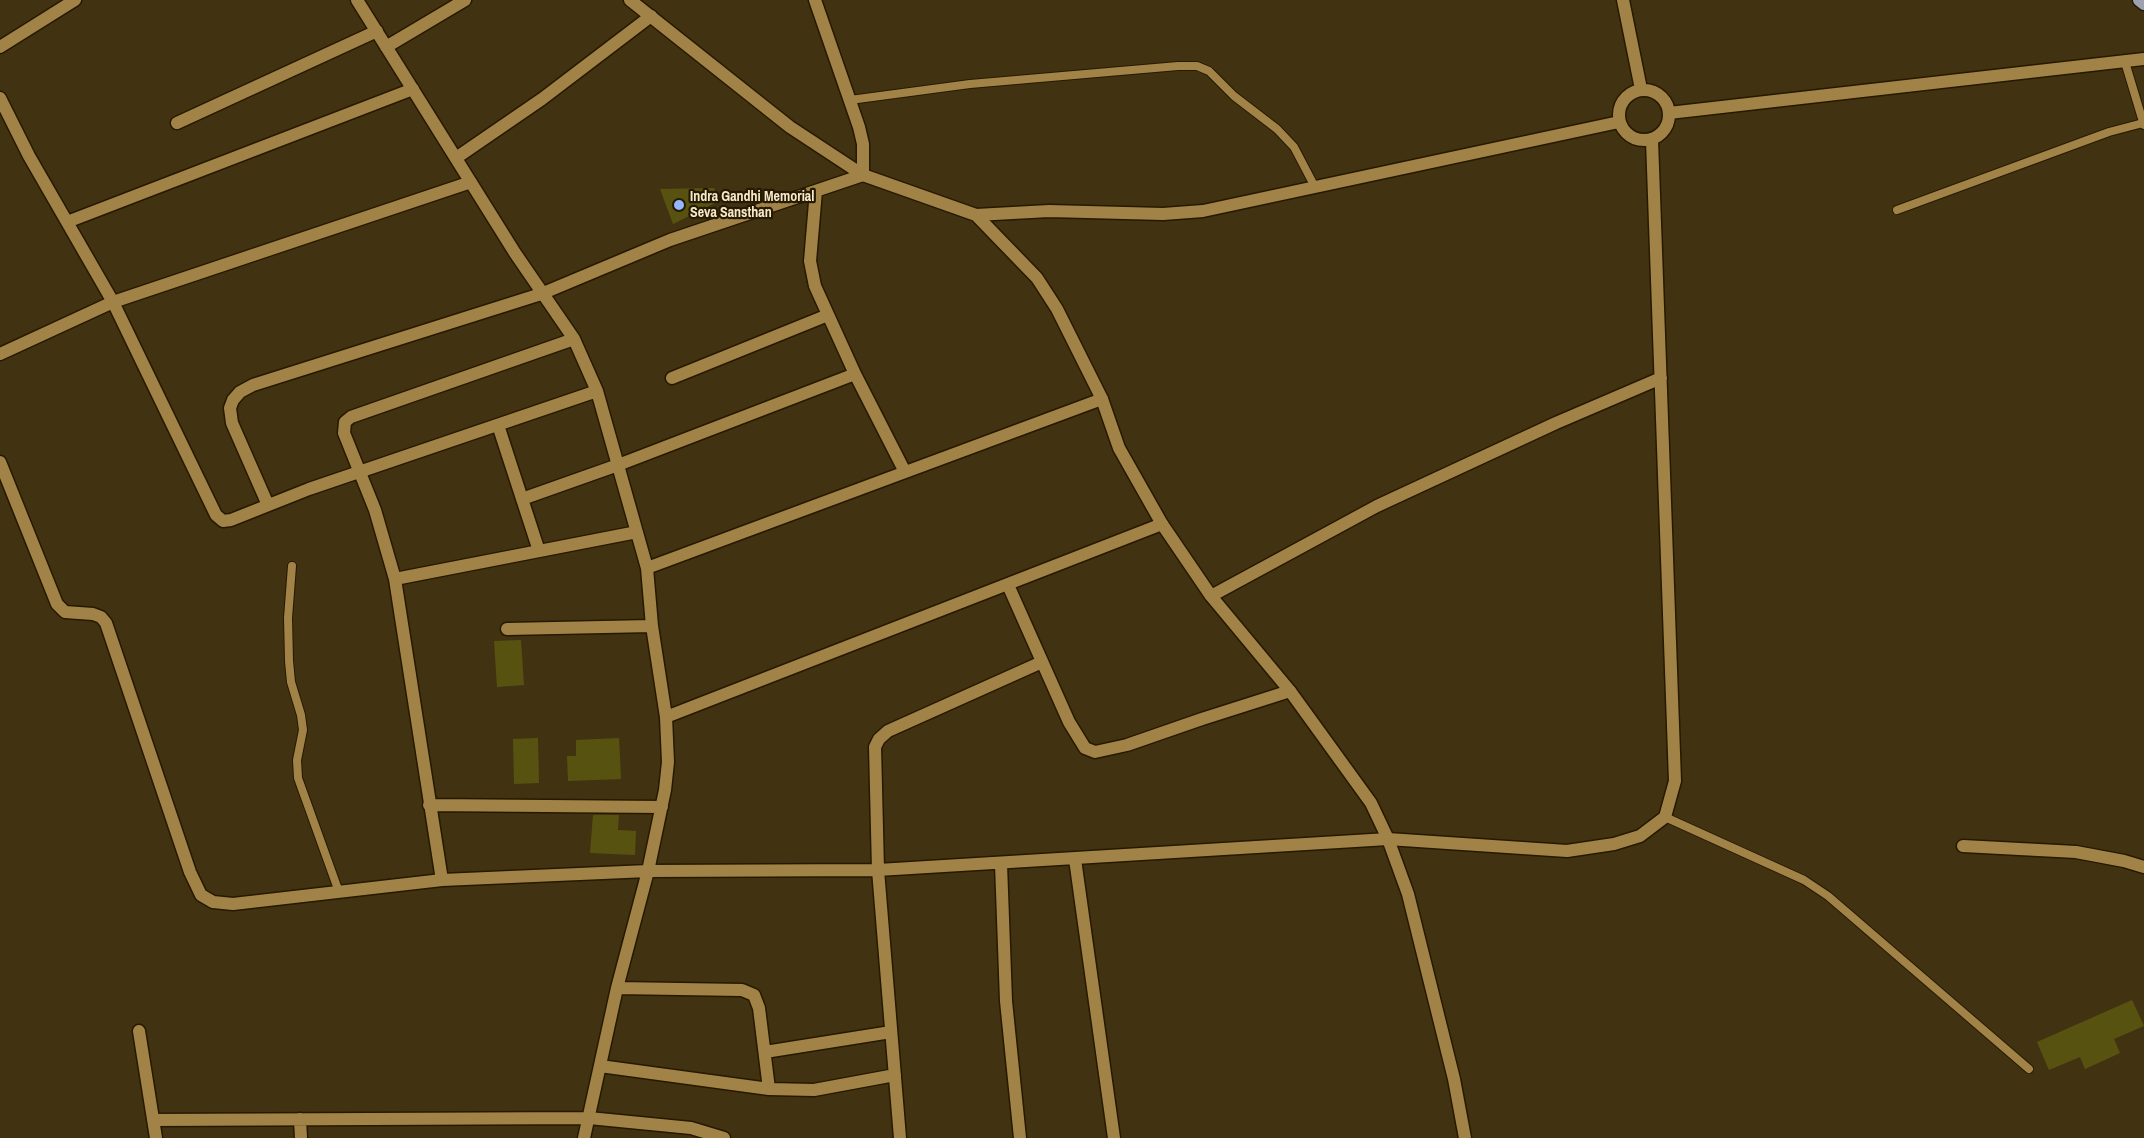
<!DOCTYPE html>
<html>
<head>
<meta charset="utf-8">
<style>
	body { margin:0 }
	canvas { display:block; background:#413211 }
</style>
</head>
<body>
<canvas width="2144" height="1138"></canvas>
<script>
const c = document.querySelector('canvas').getContext('2d');
c.lineJoin = 'round';
function fillPath(path, color) { c.fillStyle = color; c.fill(path, 'evenodd'); }
const shape = rows => new Path2D(rows.map(r => 'M' + r).join(''));
function stroke(path, color, width, dash) { c.strokeStyle = color; c.lineWidth = width; c.lineCap = dash ? 'butt' : 'round'; c.setLineDash(dash || []); c.stroke(path); }
function drawText(font, color, halo, rows, align = 'center') {
  c.font = font + ' "Archivo Narrow",sans-serif'; c.lineWidth = 4.5; c.setLineDash([]); c.textBaseline = 'middle'; c.strokeStyle = halo; c.fillStyle = color; for (const [text, x, y, turn = 0] of rows) {
    c.save(); c.translate(x, y); c.rotate((+turn || 0) * Math.PI / 180); c.textAlign = isNaN(turn) ? turn : align; if (halo) c.strokeText(text, 0, 0); c.fillText(text, 0, 0); c.restore();
  }
}
const building = shape([
	[714,188,719,201,673,224,660,189],
	[521,640,524,685,497,687,494,641],
	[538,738,539,783,514,784,513,739],
	[619,738,621,779,568,781,567,756,576,756,576,740],
	[593,815,619,815,618,830,636,831,635,855,590,853],
	[2132,1000,2144,1026,2114,1039,2120,1053,2085,1069,2080,1057,2049,1070,2037,1042]
]);
const service = shape([
	[2125,62,2144,125],
	[850,100,970,84,1178,66,1197,66,1209,71,1234,96,1277,129,1294,147,1315,187],
	[1897,210,2109,132,2143,123],
	[292,566,288,618,289,661,291,682,301,715,303,730,297,760,298,778,339,892],
	[1665,817,1804,880,1828,896,2029,1069]
]);
const minor = shape([
	[357,0,515,253,574,339,597,391,647,568,652,626,666,717,668,762,665,790,648,871,617,988,584,1138],
	[1623,0,1641,89],
	[0,47,75,0],
	[386,47,465,0],
	'1619 115a25 25 0 1 1 50 0a25 25 0 1 1-50 0Z',
	[0,98,29,156,113,302,216,515,223,521,231,520,309,489,597,391],
	[1669,113,2144,59],
	[177,123,377,31],
	[456,158,542,99,651,16],
	[816,191,810,261,815,286,855,374,905,472],
	[976,215,1049,211,1163,214,1203,211,1619,122],
	[67,222,413,89],
	[0,354,113,302,471,182],
	[672,378,828,315],
	[498,425,539,551],
	[0,462,57,604,65,612,93,614,101,617,106,623,190,872,201,895,213,902,233,904,442,880,648,871,878,870,1388,839,1567,851,1614,844,1640,836,1665,817,1675,781,1652,140],
	[522,499,618,465,855,374],
	[268,505,232,423,230,408,233,400,240,392,253,385,541,294,670,240,863,175,863,144,859,127,815,0],
	[647,568,1102,399],
	[395,579,637,532],
	[1008,585,1069,722,1085,748,1095,752,1127,745,1202,719,1290,691],
	[1211,596,1377,506,1556,423,1661,378],
	[507,629,652,626],
	[666,717,1162,524],
	[429,805,662,807],
	[1963,846,2076,852,2124,861,2144,867],
	[1075,859,1114,1138],
	[1001,864,1006,1001,1020,1138],
	[442,880,395,579,375,510,344,433,345,422,351,417,574,339],
	[617,988,742,990,754,995,759,1008,769,1089],
	[139,1031,156,1138],
	[765,1052,891,1032],
	[600,1066,769,1089,814,1090,895,1075],
	[300,1119,301,1138],
	[153,1120,589,1118,691,1128,724,1138],
	[900,1138,878,870,875,747,879,739,888,731,1042,662]
]);
const tertiary = shape([
	[630,0,790,127,863,175,976,215,1037,278,1057,309,1102,399,1119,448,1162,524,1211,596,1290,691,1371,803,1388,839,1408,894,1454,1079,1465,1138]
]);
const primary = shape([
	[2139,0,2144,4]
]);
const markers = [
	[679,205,6,"#95b7fd"]
];
const poiNames = [
	["Indra Gandhi Memorial",690,197],
	["Seva Sansthan",690,213]
];
fillPath(building, '#585211');
stroke(service, '#271900', 10);
stroke(minor, '#271900', 15);
stroke(tertiary, '#271900', 15);
stroke(primary, '#271900', 15);
stroke(service, '#a18347', 8);
stroke(minor, '#a18347', 12);
stroke(tertiary, '#a18347', 12);
stroke(primary, '#9ca2af', 12);
for (const [x, y, r, color] of markers) { const dot = new Path2D(); dot.arc(x, y, r, 0, 2 * Math.PI); c.fillStyle = color; c.fill(dot); stroke(dot, '#251a02', 2); }
drawText('bold 14px', '#f9e9cb', '#251a02', poiNames, 'left');
</script>
</body>
</html>
